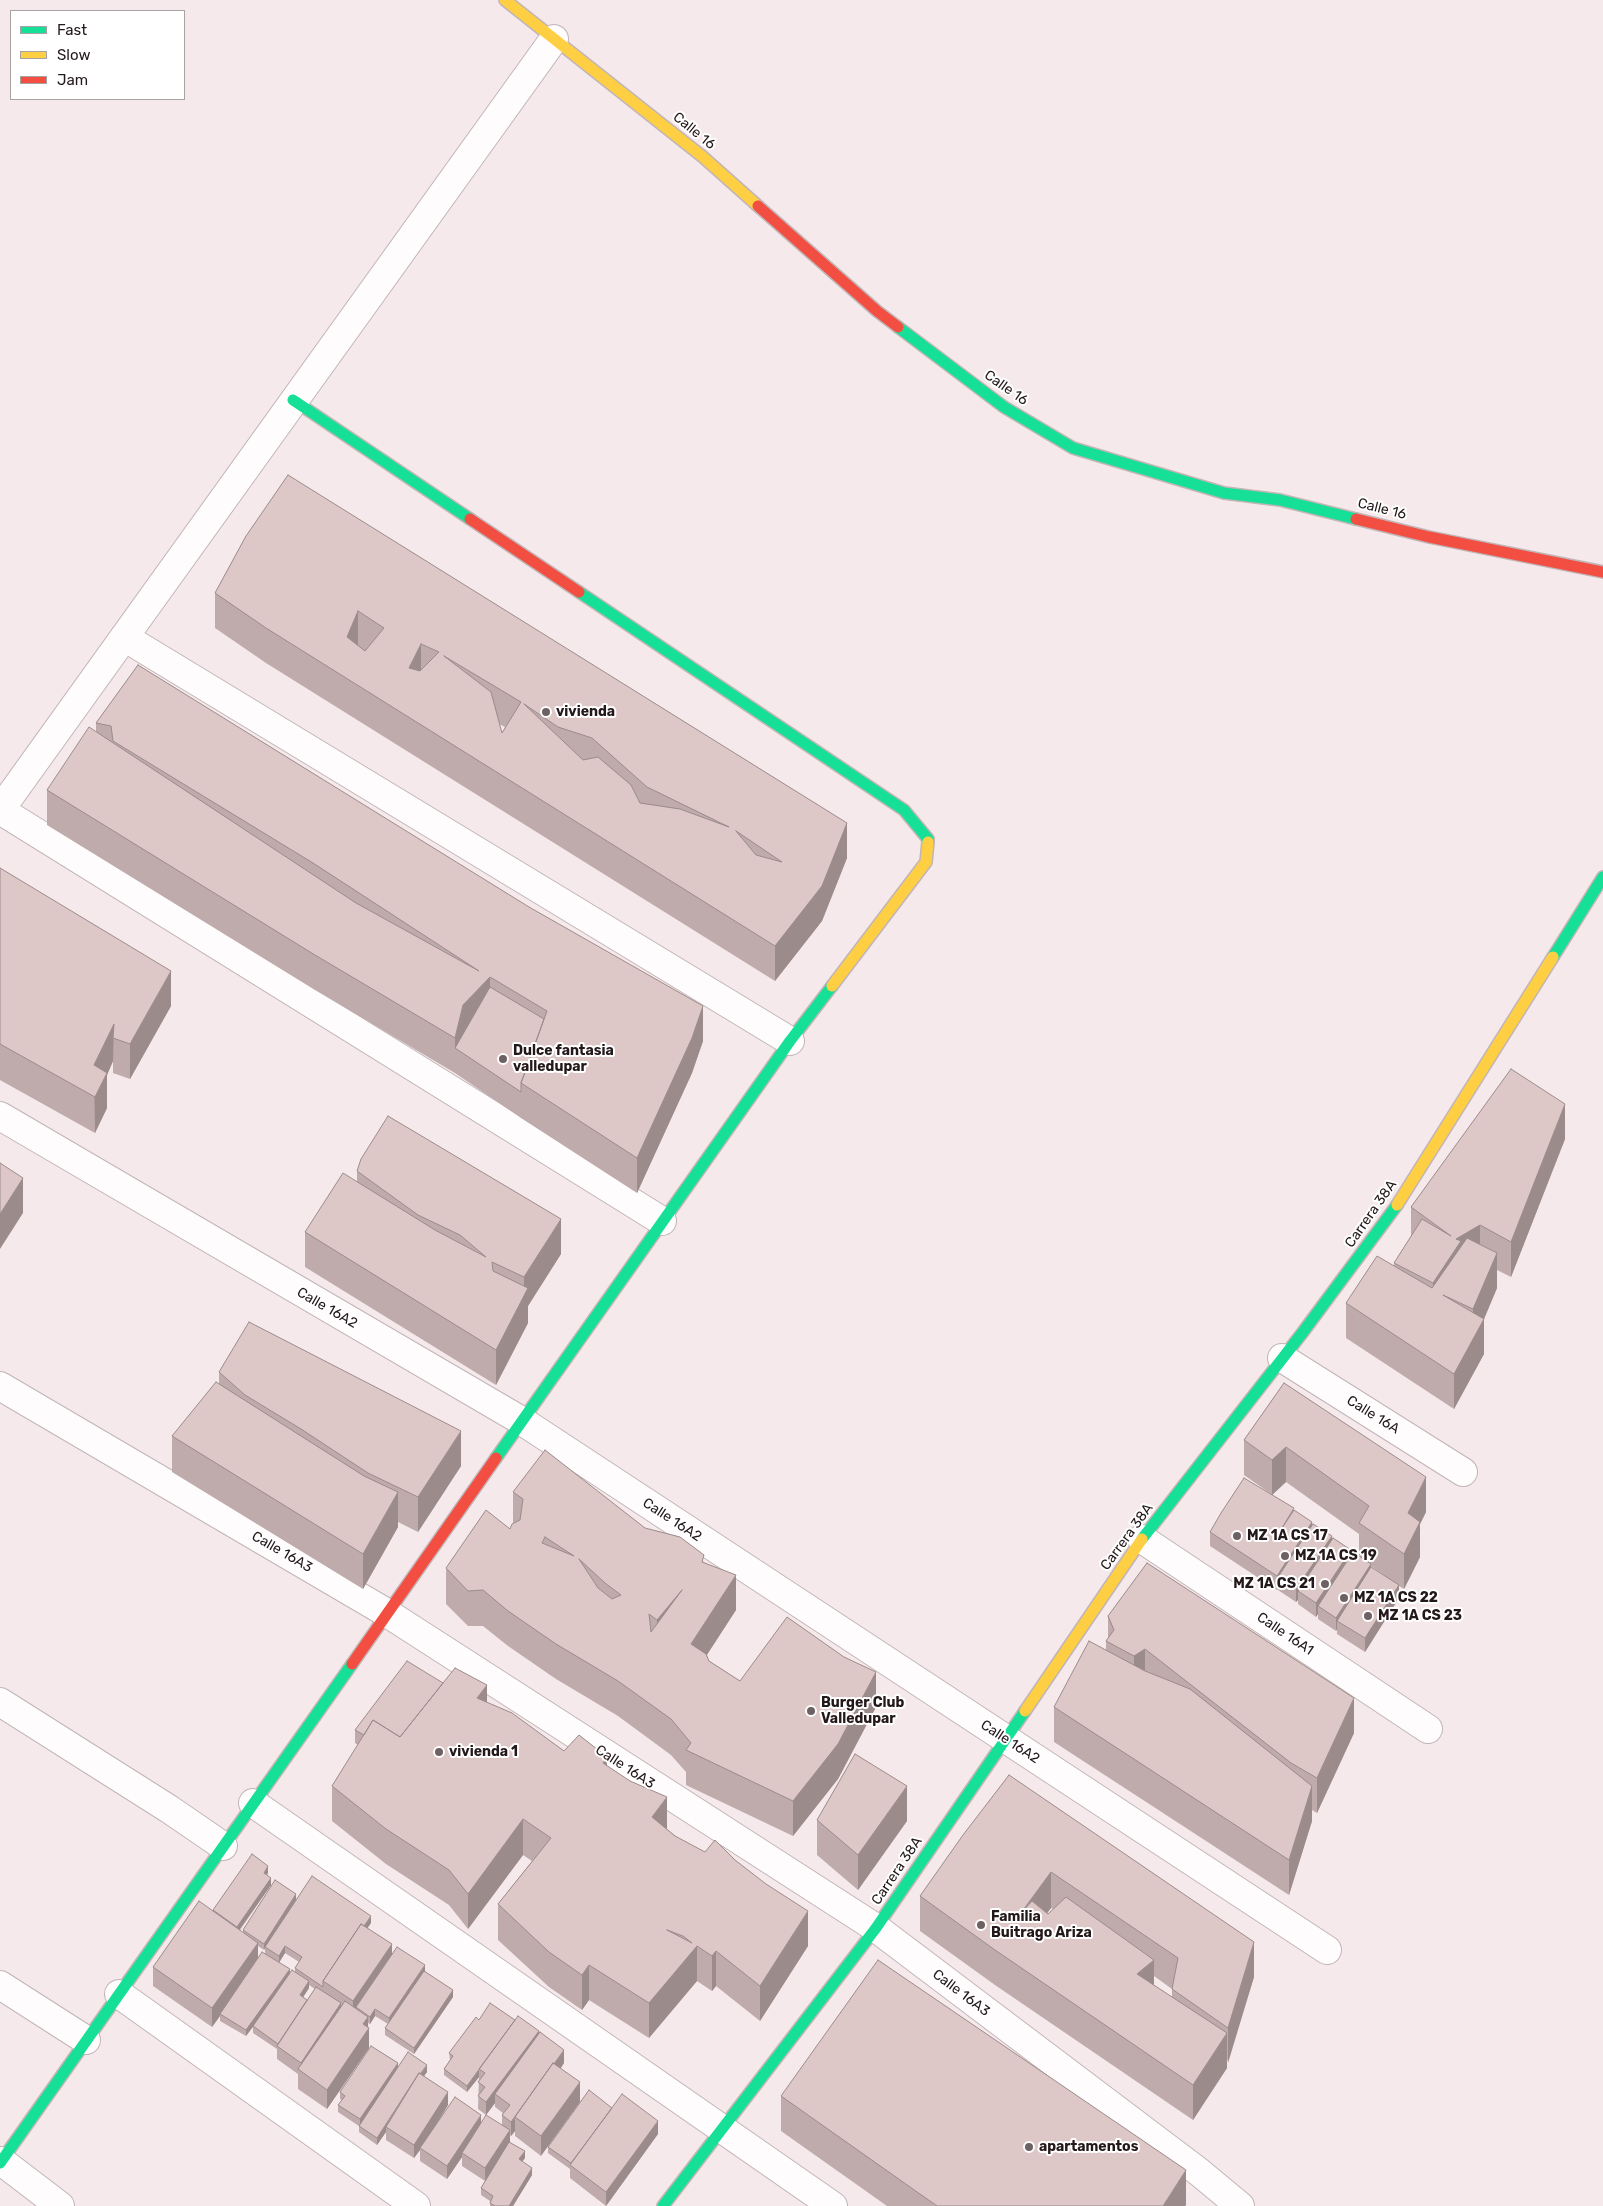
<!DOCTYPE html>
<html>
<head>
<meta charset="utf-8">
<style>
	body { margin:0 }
	#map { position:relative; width:1603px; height:2206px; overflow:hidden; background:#f6e9eb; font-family:Rubik,sans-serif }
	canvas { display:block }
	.legend { position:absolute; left:10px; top:10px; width:175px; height:90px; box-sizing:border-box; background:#fff; border:1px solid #a7a3a3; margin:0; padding:6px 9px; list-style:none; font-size:15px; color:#23181a }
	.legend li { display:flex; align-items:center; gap:10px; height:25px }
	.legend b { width:25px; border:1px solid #a7a3a3 }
</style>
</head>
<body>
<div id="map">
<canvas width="1603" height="2206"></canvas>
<ul class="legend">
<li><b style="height:6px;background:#16e098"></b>Fast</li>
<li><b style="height:6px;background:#ffcf43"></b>Slow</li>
<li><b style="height:6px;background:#f24e42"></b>Jam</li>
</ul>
</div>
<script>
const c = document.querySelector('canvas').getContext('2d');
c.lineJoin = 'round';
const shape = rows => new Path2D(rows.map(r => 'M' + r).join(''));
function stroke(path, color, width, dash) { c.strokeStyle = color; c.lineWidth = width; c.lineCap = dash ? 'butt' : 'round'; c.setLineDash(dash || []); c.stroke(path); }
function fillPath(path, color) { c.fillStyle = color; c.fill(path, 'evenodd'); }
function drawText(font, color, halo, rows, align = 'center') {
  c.font = font + ' Rubik,sans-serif'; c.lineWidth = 4; c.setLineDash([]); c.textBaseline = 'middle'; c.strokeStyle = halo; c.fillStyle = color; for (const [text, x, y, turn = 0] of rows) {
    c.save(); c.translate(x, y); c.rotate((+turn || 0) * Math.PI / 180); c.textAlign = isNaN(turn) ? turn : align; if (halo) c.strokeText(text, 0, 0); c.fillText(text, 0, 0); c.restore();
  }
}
const street = shape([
	[124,637,790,1041],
	[0,810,554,39],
	[0,810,662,1221],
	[0,1116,522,1421,1327,1950],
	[1282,1358,1463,1472],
	[0,1386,387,1613,876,1928,1199,2172,1240,2206],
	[1142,1539,1428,1729],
	[0,1702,169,1809,223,1846],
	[253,1803,833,2206],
	[0,1985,86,2040],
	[119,1994,416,2206],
	[1,2161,60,2206]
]);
const fast = shape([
	[898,327,1004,407,1073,448,1224,493,1280,500,1356,519],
	[293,400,470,519],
	[579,592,904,810,928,839,928,842],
	[1553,957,1603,877],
	[496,1458,790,1041,832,986],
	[1142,1539,1303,1332,1397,1205],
	[0,2163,352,1664],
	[663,2206,876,1928,1025,1711]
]);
const slow = shape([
	[505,0,703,157,758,206],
	[832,986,926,862,928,842],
	[1397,1205,1553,957],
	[1025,1711,1142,1539]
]);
const jam = shape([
	[758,206,877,311,898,327],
	[470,519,579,592],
	[1356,519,1429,537,1603,572],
	[352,1664,496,1458]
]);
const wall = shape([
	[246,536,847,858,822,921,775,981,266,663,215,628,215,593],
	[499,724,505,727,502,733],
	[138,665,703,1041,692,1073,637,1193,521,1118,455,1073,315,990,47,825,47,790,96,732,96,723],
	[0,868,171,1006,130,1079,113,1073,113,1061,107,1075,107,1108,95,1133,0,1080],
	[1565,1139,1511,1277,1497,1270,1497,1288,1484,1319,1484,1354,1454,1409,1346,1338,1346,1303,1394,1266,1394,1263,1411,1236,1411,1207],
	[357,1171,561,1254,528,1306,528,1323,496,1385,305,1267,305,1232,357,1182],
	[219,1372,461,1466,418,1532,398,1522,398,1527,363,1589,172,1472,172,1436,219,1384],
	[1284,1383,1426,1512,1420,1524,1420,1557,1404,1589,1399,1586,1399,1598,1365,1652,1337,1634,1337,1629,1336,1631,1318,1619,1318,1614,1316,1617,1298,1604,1298,1600,1296,1602,1278,1590,1278,1588,1277,1590,1210,1546,1210,1532,1271,1494,1244,1475,1244,1440],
	[1286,1482,1359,1534,1359,1556,1351,1554,1312,1526,1294,1510,1272,1495],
	[1371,1566,1388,1578,1371,1567],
	[513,1492,645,1528,704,1562,736,1610,707,1655,709,1661,740,1681,876,1707,838,1779,793,1836,686,1785,686,1772,671,1755,618,1716,556,1679,508,1646,483,1626,468,1626,446,1604,446,1568,510,1529,513,1524],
	[1108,1616,1354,1733,1317,1813,1312,1810,1312,1821,1289,1895,1054,1742,1054,1707,1106,1650,1106,1641,1108,1638],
	[443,1683,487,1702,564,1751,607,1766,667,1829,808,1946,760,2021,716,1986,712,1991,697,1981,649,2038,589,2000,582,2010,549,1987,498,1940,498,1904,532,1861,523,1855,468,1929,449,1905,386,1864,332,1821,332,1786,358,1745,355,1743,355,1730],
	[1009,1775,1254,1977,1227,2062,1227,2068,1193,2120,995,1985,920,1931,920,1896],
	[1051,1908,1053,1909,1048,1914,1047,1913],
	[1154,1976,1172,1989,1172,1997,1154,1985],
	[817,1820,907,1821,858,1890,817,1855],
	[268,1873,267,1875,271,1885,240,1930,243,1933,243,1930,296,1900,371,1923,367,1928,392,1955,425,1971,453,1997,414,2054,385,2035,385,2028,388,2024,375,2016,370,2024,368,2023,369,2048,327,2109,298,2089,298,2074,277,2059,277,2049,253,2033,253,2027,246,2036,220,2021,220,2016,212,2027,153,1986,153,1967,213,1911,213,1910],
	[258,1946,264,1950,265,1949,265,1953,258,1959],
	[285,1953,299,1962,295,1968,295,1972,290,1973,279,1962],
	[309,1985,315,1989,307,2000,303,1997,309,1988],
	[479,2020,515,2020,539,2033,564,2063,561,2068,541,2156,515,2136,515,2131,511,2136,510,2135,510,2142,525,2158,522,2161,532,2175,513,2206,490,2206,490,2201,481,2195,481,2188,485,2181,462,2166,462,2157,447,2179,420,2161,420,2150,414,2158,386,2140,386,2132,377,2145,359,2132,359,2126,338,2112,338,2105,342,2100,340,2099,340,2092,398,2068,427,2072,423,2076,448,2105,440,2119,502,2125,502,2115,503,2113,495,2107,495,2103,486,2115,478,2109,479,2077,467,2092,444,2075,444,2069,450,2060,449,2053],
	[781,2096,1186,2205,1185,2206,887,2206,781,2131],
	[612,2108,658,2134,606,2206,570,2178,570,2169,548,2153,548,2147]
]);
const shadedWall = shape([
	[358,611,358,646,347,637],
	[421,644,421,679,409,668],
	[847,823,847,858,822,921,775,981,775,946],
	[171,971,171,1006,130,1079,130,1044],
	[490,977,490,1012,455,1048,455,1038,463,1005],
	[703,1006,703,1041,692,1073,637,1193,637,1158],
	[114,1024,113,1061,107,1075,107,1108,95,1133,94,1065],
	[1565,1104,1565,1139,1511,1277,1511,1242],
	[23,1178,23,1213,0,1249,0,1214],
	[561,1219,561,1254,528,1306,528,1323,496,1385,496,1350,524,1296,524,1277],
	[1480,1225,1480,1261,1433,1318,1433,1283,1456,1239],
	[1497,1253,1497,1288,1484,1319,1484,1354,1454,1409,1454,1374,1473,1339,1473,1309],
	[461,1431,461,1466,418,1532,418,1497],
	[1286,1447,1286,1482,1272,1495,1272,1460],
	[1426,1477,1426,1512,1420,1524,1420,1557,1404,1589,1404,1554,1408,1513],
	[398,1492,398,1527,363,1589,363,1554],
	[1312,1522,1312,1536,1278,1577,1278,1588,1277,1590,1277,1576],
	[1332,1536,1332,1549,1298,1591,1298,1600,1296,1602,1296,1589],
	[1351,1550,1351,1563,1318,1606,1318,1614,1316,1617,1316,1603],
	[1371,1564,1371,1577,1337,1621,1337,1629,1336,1631,1336,1618],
	[736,1575,736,1610,691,1679,691,1644],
	[1399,1585,1399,1598,1365,1652,1365,1638],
	[682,1590,657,1655,657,1620],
	[1145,1649,1145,1684,1134,1691,1134,1656],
	[876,1672,876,1707,838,1779,793,1836,793,1801],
	[487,1685,487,1720,477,1698],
	[1354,1698,1354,1733,1317,1813,1317,1778],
	[607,1757,607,1792,603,1763],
	[907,1786,907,1821,858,1890,858,1855],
	[1312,1786,1312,1821,1289,1895,1289,1860],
	[667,1797,667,1832,652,1817],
	[523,1819,523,1855,468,1929,468,1894],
	[268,1866,268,1873,264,1879,264,1873],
	[1051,1872,1051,1908,1021,1948,1021,1913],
	[271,1878,271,1885,237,1933,237,1927],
	[296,1894,296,1900,265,1947,264,1950,264,1944],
	[808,1911,808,1946,760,2021,760,1986],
	[371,1916,371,1923,329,1985,326,1983],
	[1254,1942,1254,1977,1228,2063,1228,2028],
	[258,1943,258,1963,220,2014,220,2016,212,2027,212,2008],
	[392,1944,392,1957,356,2007,356,2011,353,2014,353,2001],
	[285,1946,285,1953,279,1963,279,1956],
	[697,1946,697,1981,649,2038,649,2003],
	[716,1951,716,1986,712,1991,712,1956],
	[1154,1960,1154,1995,1137,1974],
	[425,1965,425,1972,389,2024,389,2018],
	[589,1965,589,2000,582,2010,582,1975],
	[290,1969,290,1976,246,2036,246,2030],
	[309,1981,309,1988,300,2002,300,1995],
	[453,1990,453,1997,414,2054,414,2048],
	[341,2003,341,2016,301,2072,301,2063],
	[375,2009,375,2016,370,2024,370,2017],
	[368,2017,368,2030,369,2028,369,2048,327,2109,327,2090,363,2024],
	[539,2031,539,2044,495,2094,495,2103,486,2115,486,2102],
	[1227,2033,1227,2068,1193,2120,1193,2085],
	[564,2050,564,2063,522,2122,515,2117],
	[398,2063,398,2070,360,2126,360,2119],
	[427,2065,427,2072,388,2128,386,2127,386,2132,377,2145,377,2138],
	[479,2070,479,2077,467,2092,467,2086],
	[580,2082,580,2102,541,2156,541,2136],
	[448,2092,448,2105,421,2148,420,2148,420,2150,414,2158,414,2145],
	[481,2115,481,2128,462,2153,462,2157,447,2179,447,2166],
	[515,2118,515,2131,511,2136,511,2122],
	[658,2121,658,2134,606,2206,606,2192],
	[510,2130,510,2143,485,2181,485,2168],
	[525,2151,525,2158,519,2166,519,2159],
	[532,2168,532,2175,513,2206,509,2206],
	[1186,2170,1186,2205,1185,2206,1163,2206]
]);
const building = shape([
	[288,475,847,823,822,886,775,946,266,628,215,593,246,536,288,475],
	[358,611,384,628,365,651,347,637,358,611],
	[421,644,439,652,420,671,409,668,421,644],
	[444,656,521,702,502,733,491,692,444,656],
	[524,704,558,727,592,738,647,787,729,827,680,809,640,803,631,785,598,757,583,760,524,704],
	[736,831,782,862,756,855,736,831],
	[138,665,529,907,703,1006,692,1038,637,1158,521,1083,547,1011,490,977,463,1005,455,1038,315,955,47,790,89,727,356,903,479,971,313,863,113,741,111,726,96,723,138,665],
	[0,868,171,971,130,1044,113,1038,114,1024,94,1065,107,1073,95,1097,0,1044,0,868],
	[490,987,544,1019,521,1083,521,1092,455,1048,490,987],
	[1511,1069,1565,1104,1511,1242,1480,1225,1456,1239,1461,1241,1433,1283,1394,1263,1422,1219,1451,1236,1411,1207,1511,1069],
	[388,1116,561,1219,524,1277,492,1262,493,1271,528,1288,496,1350,305,1232,343,1173,435,1230,486,1257,460,1235,418,1215,357,1171,361,1159,388,1116],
	[0,1163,23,1178,0,1214,0,1163],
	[1467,1238,1497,1253,1473,1309,1443,1295,1484,1319,1454,1374,1346,1303,1377,1256,1432,1288,1467,1238],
	[249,1322,461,1431,418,1497,368,1473,301,1429,245,1395,219,1372,249,1322],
	[216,1382,364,1476,398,1492,363,1554,172,1436,216,1382],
	[1284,1383,1426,1477,1408,1513,1420,1522,1404,1554,1359,1523,1369,1506,1286,1447,1272,1460,1244,1440,1284,1383],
	[545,1450,645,1528,680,1537,704,1555,702,1562,736,1575,691,1644,706,1654,709,1661,740,1681,787,1617,844,1657,876,1672,838,1744,793,1801,686,1750,691,1743,671,1719,618,1681,556,1644,508,1611,483,1590,468,1591,446,1568,486,1510,510,1529,512,1524,520,1520,523,1499,513,1492,545,1450],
	[545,1537,574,1556,542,1543,545,1537],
	[579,1559,605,1583,621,1595,612,1599,598,1588,579,1559],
	[682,1590,651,1632,649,1614,657,1620,682,1590],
	[1244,1478,1294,1508,1282,1528,1294,1510,1312,1522,1277,1576,1210,1532,1221,1513,1244,1478],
	[1313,1524,1332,1536,1296,1589,1278,1577,1313,1524],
	[1333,1538,1351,1550,1316,1603,1298,1591,1333,1538],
	[1353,1552,1371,1564,1336,1618,1318,1606,1353,1552],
	[1147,1563,1354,1698,1317,1778,1291,1763,1145,1649,1134,1656,1106,1641,1114,1630,1108,1616,1147,1563],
	[1371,1567,1399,1585,1365,1638,1337,1621,1371,1567],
	[1089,1641,1145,1671,1190,1689,1312,1786,1289,1860,1054,1707,1089,1641],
	[407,1661,443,1683,400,1737,373,1720,364,1735,355,1730,407,1661],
	[455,1668,487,1685,477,1698,512,1713,564,1751,579,1735,607,1757,603,1763,630,1781,667,1797,652,1817,675,1836,705,1852,715,1840,735,1860,766,1884,808,1911,760,1986,716,1951,712,1956,697,1946,649,2003,589,1965,582,1975,549,1952,498,1904,551,1838,523,1819,468,1894,449,1870,386,1829,332,1786,373,1720,400,1737,455,1668],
	[667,1930,683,1936,692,1943,667,1930],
	[855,1754,907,1786,858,1855,817,1820,855,1754],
	[1009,1775,1254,1942,1228,2028,1172,1989,1178,1958,1051,1872,1021,1913,1032,1901,1048,1914,1066,1897,1154,1960,1137,1974,1227,2033,1193,2085,995,1950,920,1896,963,1835,1009,1775],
	[252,1854,268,1866,264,1873,271,1878,237,1927,213,1910,252,1854],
	[312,1876,371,1916,364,1926,361,1924,323,1981,323,1987,295,1968,302,1957,285,1946,279,1956,265,1947,312,1876],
	[275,1880,296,1894,264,1944,243,1930,275,1880],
	[199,1901,258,1943,212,2008,153,1967,199,1901],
	[361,1924,392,1944,353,2001,323,1981,361,1924],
	[397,1947,425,1965,389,2018,375,2009,370,2017,356,2007,397,1947],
	[262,1952,290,1969,246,2030,220,2014,262,1952],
	[878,1960,1186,2170,1163,2206,937,2206,781,2096,878,1960],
	[292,1970,309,1981,300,1995,307,2000,278,2044,253,2026,292,1970],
	[424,1971,453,1990,414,2048,385,2028,424,1971],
	[316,1987,341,2003,301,2063,277,2046,316,1987],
	[345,2001,368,2017,363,2024,369,2028,327,2090,298,2069,345,2001],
	[490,2003,515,2020,467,2086,444,2069,453,2056,449,2053,476,2017,479,2020,490,2003],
	[518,2016,539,2031,486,2102,478,2096,485,2087,478,2082,485,2073,479,2069,518,2016],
	[540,2032,564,2050,554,2064,553,2063,511,2122,502,2115,510,2105,495,2094,540,2032],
	[371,2046,398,2063,360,2119,338,2105,345,2096,340,2092,371,2046],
	[408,2052,427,2065,420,2074,419,2073,377,2138,359,2126,408,2052],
	[553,2063,580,2082,541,2136,515,2117,553,2063],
	[419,2073,448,2092,414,2145,386,2127,419,2073],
	[589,2090,612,2108,571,2163,548,2147,589,2090],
	[622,2094,658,2121,606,2192,570,2165,622,2094],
	[455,2097,481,2115,447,2166,420,2148,455,2097],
	[486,2115,510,2130,485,2168,462,2153,486,2115],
	[509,2142,525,2151,519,2159,532,2168,509,2206,495,2206,490,2203,493,2196,481,2188,509,2142]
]);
const markers = [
	[546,712,5,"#6d6163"],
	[503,1059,5,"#6d6163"],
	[1237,1536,5,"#6d6163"],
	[1285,1556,5,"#6d6163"],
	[1325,1584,5,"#6d6163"],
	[1344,1598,5,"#6d6163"],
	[1368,1616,5,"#6d6163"],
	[811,1711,5,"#6d6163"],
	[439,1752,5,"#6d6163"],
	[981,1925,5,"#6d6163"],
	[1029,2147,5,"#6d6163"]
];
const streetNames = [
	["Calle 16",694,131,39],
	["Calle 16",1006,388,35],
	["Calle 16",1382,509,14],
	["Carrera 38A",1371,1214,-55],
	["Calle 16A2",327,1308,30],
	["Calle 16A",1373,1415,32],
	["Calle 16A2",672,1520,33],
	["Carrera 38A",1127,1537,-54],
	["Calle 16A3",282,1552,30],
	["Calle 16A1",1285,1634,34],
	["Calle 16A2",1010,1742,33],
	["Calle 16A3",625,1767,33],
	["Carrera 38A",897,1871,-56],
	["Calle 16A3",961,1993,37]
];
const poiNames = [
	["vivienda",556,712],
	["Dulce fantasia",513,1051],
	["valledupar",513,1067],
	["MZ 1A CS 17",1247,1536],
	["MZ 1A CS 19",1295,1556],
	["MZ 1A CS 21",1315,1584,"right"],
	["MZ 1A CS 22",1354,1598],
	["MZ 1A CS 23",1378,1616],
	["Burger Club",821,1703],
	["Valledupar",821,1719],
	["vivienda 1",449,1752],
	["Familia",991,1917],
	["Buitrago Ariza",991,1933],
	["apartamentos",1039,2147]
];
stroke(street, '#c1b5b7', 30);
stroke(fast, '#c1b5b7', 14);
stroke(slow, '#c1b5b7', 14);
stroke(jam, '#c1b5b7', 14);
stroke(street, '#fefcfc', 28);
stroke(fast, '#16e098', 11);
stroke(slow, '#ffcf43', 11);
stroke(jam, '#f24e42', 11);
fillPath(wall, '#bfabab');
fillPath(shadedWall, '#9b8b8b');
fillPath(building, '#dec7c7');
stroke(building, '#9b8b8b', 1);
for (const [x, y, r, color] of markers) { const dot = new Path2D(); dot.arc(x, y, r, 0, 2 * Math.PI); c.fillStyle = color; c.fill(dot); stroke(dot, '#fff', 2); }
drawText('14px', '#23181a', '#fff', streetNames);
drawText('bold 14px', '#23181a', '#fff', poiNames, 'left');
</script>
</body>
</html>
